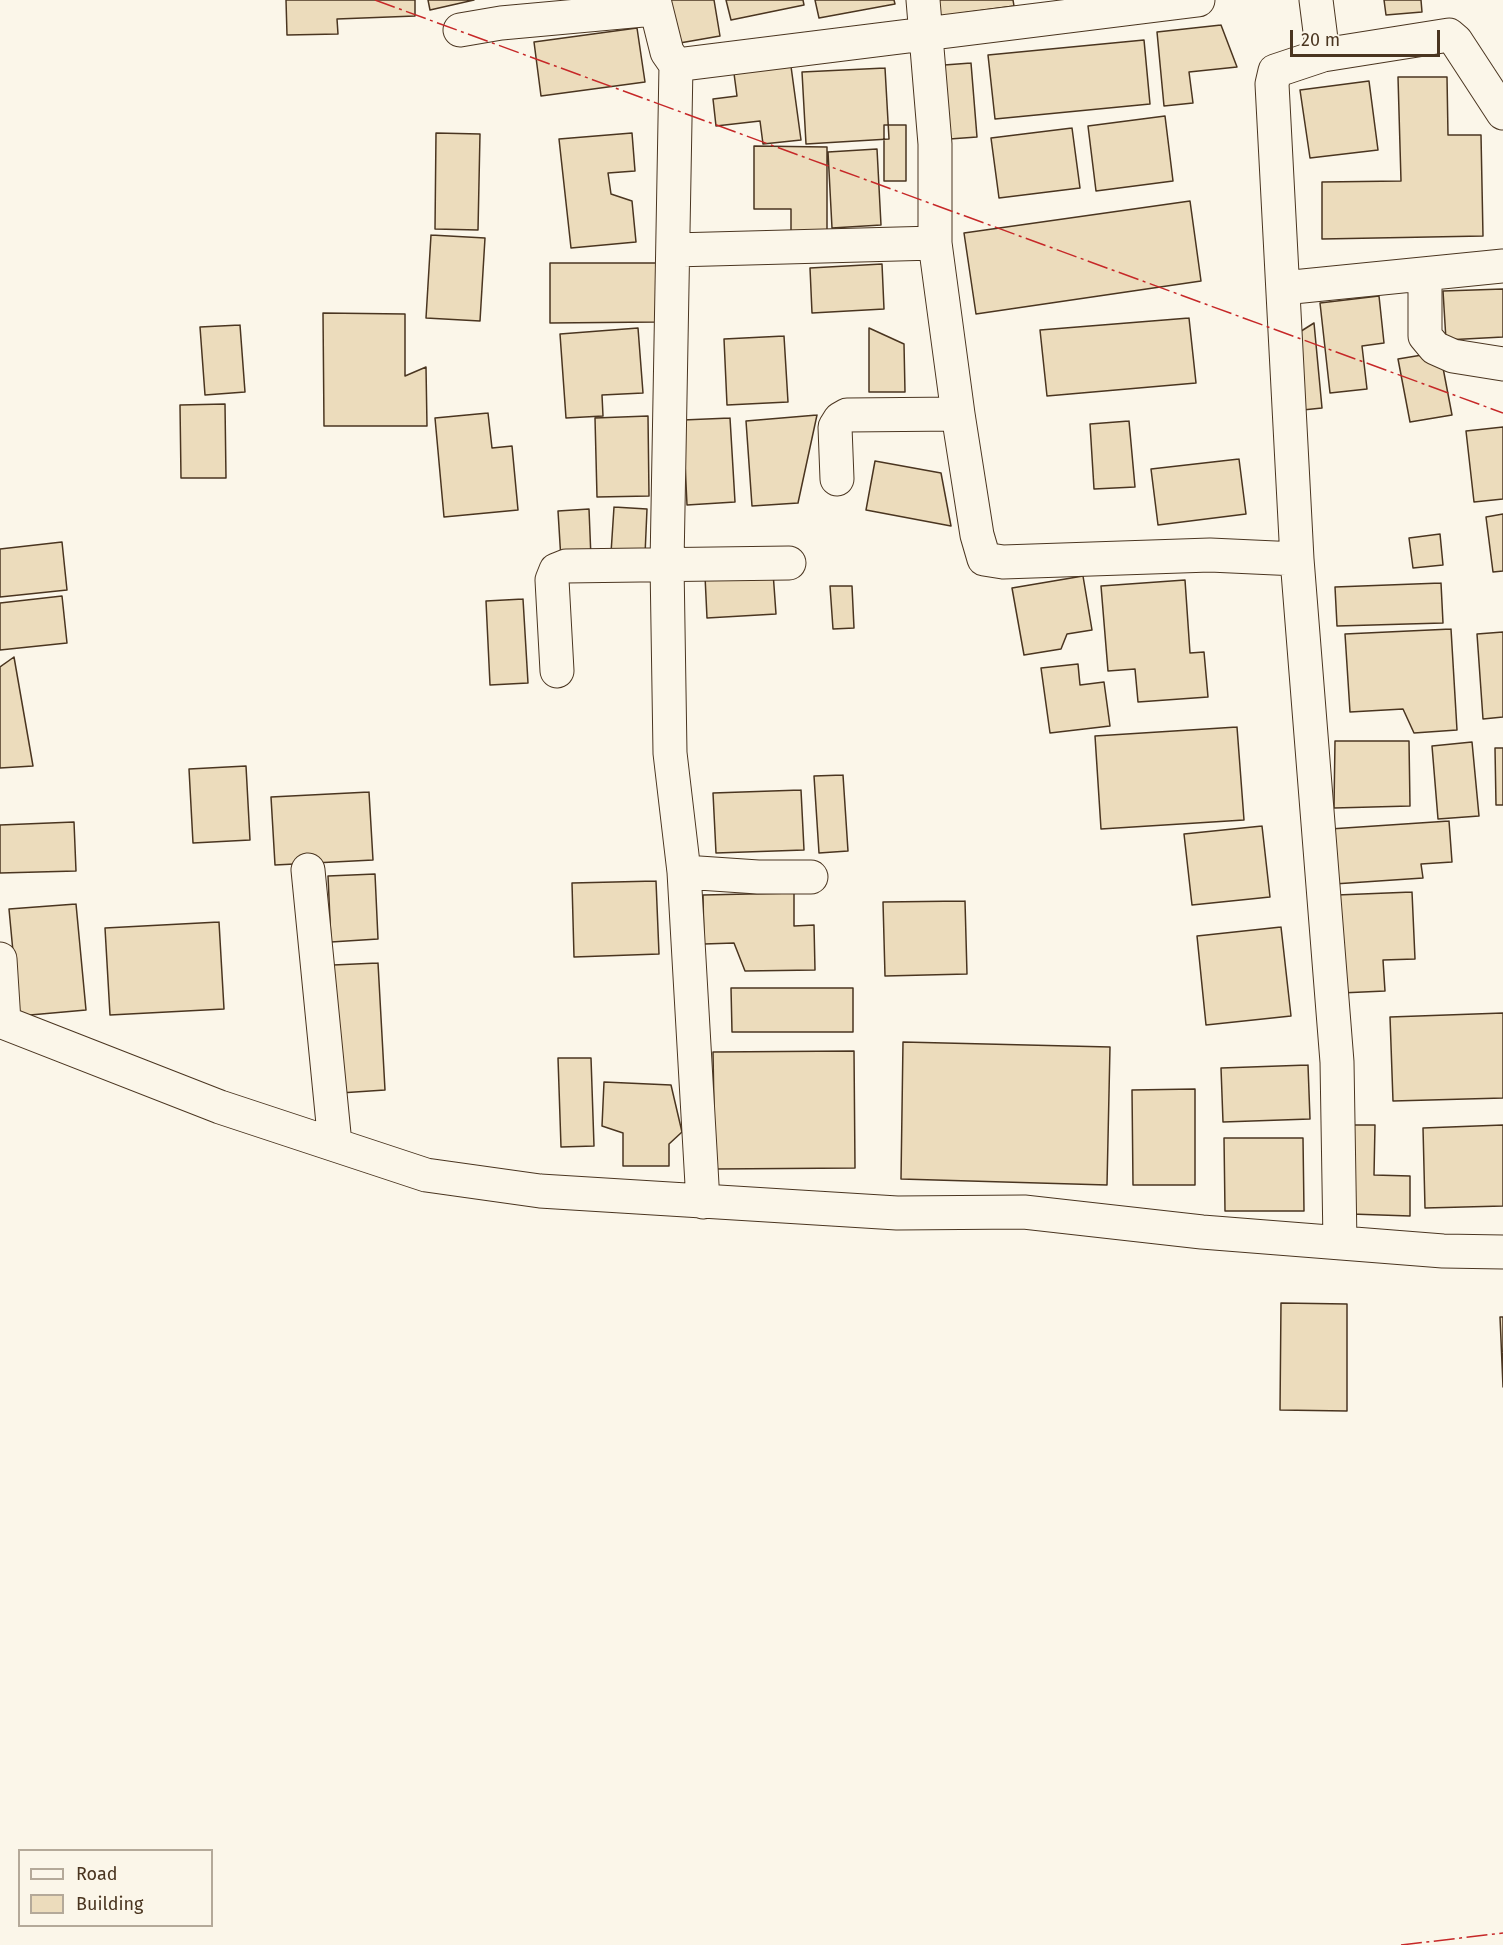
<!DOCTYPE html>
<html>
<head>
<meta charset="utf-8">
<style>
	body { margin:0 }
	#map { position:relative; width:1503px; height:1945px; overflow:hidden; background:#fbf6e9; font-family:"Fira Sans",sans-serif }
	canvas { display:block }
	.legend { position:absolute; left:18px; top:1849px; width:195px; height:78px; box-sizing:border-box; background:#fbf6e9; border:2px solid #b4a999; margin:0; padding:8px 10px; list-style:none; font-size:18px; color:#4a3520 }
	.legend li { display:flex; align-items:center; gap:12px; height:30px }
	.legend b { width:30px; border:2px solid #b4a999 }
	.scale { position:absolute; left:1290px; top:30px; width:150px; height:27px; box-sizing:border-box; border:3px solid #4a3520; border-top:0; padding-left:8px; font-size:18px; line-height:21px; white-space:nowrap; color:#4a3520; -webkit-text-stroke:4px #fbf6e9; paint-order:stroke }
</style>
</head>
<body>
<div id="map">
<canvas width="1503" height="1945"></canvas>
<ul class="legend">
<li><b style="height:8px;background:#fbf6e9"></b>Road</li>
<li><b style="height:16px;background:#ecdcbc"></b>Building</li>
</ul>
<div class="scale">20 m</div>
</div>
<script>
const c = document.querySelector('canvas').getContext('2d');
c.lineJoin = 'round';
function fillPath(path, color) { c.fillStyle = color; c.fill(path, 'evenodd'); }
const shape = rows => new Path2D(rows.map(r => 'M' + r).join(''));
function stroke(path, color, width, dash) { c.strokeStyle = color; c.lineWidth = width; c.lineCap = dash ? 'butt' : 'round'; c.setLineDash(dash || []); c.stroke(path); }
const building = shape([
	[286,0,415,0,415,16,337,19,338,34,287,35,286,0],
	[428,0,474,0,430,10,428,0],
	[667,0,714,0,720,36,674,44,667,0],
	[726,0,803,0,804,5,731,20,726,0],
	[815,0,894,0,895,4,819,18,815,0],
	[924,0,1013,0,1014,6,927,18,924,0],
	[1384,0,1421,0,1422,12,1386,15,1384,0],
	[1221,25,1237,67,1189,72,1193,103,1164,106,1157,32,1221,25],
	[637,28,645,82,541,96,534,42,637,28],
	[1144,40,1150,104,995,119,988,55,1144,40],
	[790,59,801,140,763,144,760,121,716,126,713,99,737,96,733,66,790,59],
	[971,63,977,137,936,140,931,66,971,63],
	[885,68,889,139,806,144,802,72,885,68],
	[1398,77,1447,77,1448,135,1481,135,1483,236,1322,239,1322,182,1401,181,1398,77],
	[1369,81,1378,150,1310,158,1300,90,1369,81],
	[1165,116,1173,181,1096,191,1088,126,1165,116],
	[884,125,906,125,906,181,884,181,884,125],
	[1072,128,1080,188,999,198,991,138,1072,128],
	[436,133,480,134,478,230,435,229,436,133],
	[632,133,635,171,608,173,611,194,632,201,636,242,571,248,559,139,632,133],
	[754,146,827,147,827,237,791,237,791,209,754,209,754,146],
	[877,149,881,225,832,228,828,152,877,149],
	[1190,201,1201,281,976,314,964,233,1190,201],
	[431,235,485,238,480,321,426,318,431,235],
	[550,263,656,263,657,322,550,323,550,263],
	[882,264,884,309,812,313,810,268,882,264],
	[1503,289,1503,337,1446,340,1443,291,1503,289],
	[1379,296,1384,343,1362,346,1367,389,1330,393,1320,303,1379,296],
	[323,313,405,314,405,376,426,367,427,426,324,426,323,313],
	[1189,318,1196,383,1047,396,1040,330,1189,318],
	[1314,323,1322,408,1293,411,1287,340,1314,323],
	[240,325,245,392,205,395,200,327,240,325],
	[638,328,643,393,602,395,603,416,566,418,560,334,638,328],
	[869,328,904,344,905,392,869,392,869,328],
	[784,336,788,402,727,405,724,339,784,336],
	[1440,352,1452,415,1410,422,1398,359,1440,352],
	[225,404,226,478,181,478,180,405,225,404],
	[488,413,492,448,512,446,518,510,444,517,435,418,488,413],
	[817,415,798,503,752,506,746,421,817,415],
	[648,416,649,496,597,497,595,418,648,416],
	[730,418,735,502,687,505,683,420,730,418],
	[1129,421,1135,487,1094,489,1090,424,1129,421],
	[1503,427,1503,499,1474,502,1466,431,1503,427],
	[1239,459,1246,514,1158,525,1151,469,1239,459],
	[875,461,941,473,951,526,866,510,875,461],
	[614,507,647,509,645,555,611,553,614,507],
	[589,509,591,558,561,560,558,511,589,509],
	[1503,514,1503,571,1493,572,1486,517,1503,514],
	[1440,534,1443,565,1413,568,1409,538,1440,534],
	[62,542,67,590,0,597,0,549,62,542],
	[773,572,776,614,707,618,705,576,773,572],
	[1083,576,1092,630,1067,634,1061,649,1024,655,1012,588,1083,576],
	[1185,580,1190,653,1204,652,1208,697,1138,702,1135,669,1108,671,1101,586,1185,580],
	[1441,583,1443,623,1337,626,1335,587,1441,583],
	[830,586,852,586,854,628,833,629,830,586],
	[62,596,67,643,0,650,0,603,62,596],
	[523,599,528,683,490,685,486,601,523,599],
	[1451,629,1457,730,1414,733,1403,709,1350,712,1345,634,1451,629],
	[1503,632,1503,717,1483,719,1477,634,1503,632],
	[14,657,33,766,0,768,0,667,14,657],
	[1078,664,1080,685,1104,682,1110,726,1050,733,1041,668,1078,664],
	[1237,727,1244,820,1101,829,1095,736,1237,727],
	[1335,741,1409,741,1410,806,1334,808,1335,741],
	[1472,742,1479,816,1438,819,1432,746,1472,742],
	[1495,748,1503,748,1503,805,1496,805,1495,748],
	[246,766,250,840,193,843,189,769,246,766],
	[843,775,848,851,819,853,814,776,843,775],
	[801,790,804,850,716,853,713,793,801,790],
	[369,792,373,860,275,865,271,797,369,792],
	[1449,821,1452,862,1421,864,1423,878,1334,884,1330,829,1449,821],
	[74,822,76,871,0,873,0,825,74,822],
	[1262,826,1270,897,1192,905,1184,834,1262,826],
	[375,874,378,939,331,942,328,876,375,874],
	[656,881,659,954,574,957,572,883,656,881],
	[1412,892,1415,959,1383,960,1385,991,1341,993,1337,895,1412,892],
	[794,893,794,926,814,925,815,970,745,971,734,943,704,944,703,895,794,893],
	[965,901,967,974,885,976,883,902,965,901],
	[76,904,86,1010,19,1016,9,909,76,904],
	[219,922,224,1009,110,1015,105,928,219,922],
	[1281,927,1291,1016,1206,1025,1197,936,1281,927],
	[378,963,385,1090,340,1093,333,965,378,963],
	[731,988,853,988,853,1032,732,1032,731,988],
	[1503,1013,1503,1098,1393,1101,1390,1017,1503,1013],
	[903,1042,1110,1047,1107,1185,901,1179,903,1042],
	[854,1051,855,1168,715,1169,713,1052,854,1051],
	[558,1058,591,1058,594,1146,561,1147,558,1058],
	[1308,1065,1310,1119,1223,1122,1221,1068,1308,1065],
	[604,1082,671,1085,682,1132,669,1144,669,1166,623,1166,623,1133,602,1126,604,1082],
	[1195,1089,1195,1185,1133,1185,1132,1090,1195,1089],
	[1344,1125,1375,1125,1374,1175,1410,1176,1410,1216,1351,1214,1344,1125],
	[1503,1125,1503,1206,1425,1208,1423,1128,1503,1125],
	[1224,1138,1303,1138,1304,1211,1225,1211,1224,1138],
	[1281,1303,1347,1304,1347,1411,1280,1410,1281,1303],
	[1500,1317,1503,1317,1503,1387,1500,1317]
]);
const street = shape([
	[654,0,667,52,676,65,667,564,670,753,684,872,703,1202],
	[923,0,935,144,935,243,958,414,977,535,984,559,1003,562,1210,555,1297,559],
	[1316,0,1323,55],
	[460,30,501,23,654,9],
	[676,65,1198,0],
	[674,250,935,243],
	[1425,275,1425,336,1435,348,1453,356,1503,364],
	[1283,288,1503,266],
	[837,479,835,427,840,419,847,415,958,414],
	[557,671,552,580,556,570,566,566,789,563],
	[308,870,335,1144],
	[684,872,758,877,811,877],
	[0,959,4,1022],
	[0,1021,220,1107,426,1175,540,1191,897,1213,1024,1212,1202,1232,1443,1251,1503,1252],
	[1340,1243,1337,1062,1297,559,1272,84,1275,71,1323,55,1449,35,1456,41,1503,113]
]);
const power = shape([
	[375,0,1503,413],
	[1401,1945,1503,1933]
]);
fillPath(building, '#ecdcbc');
stroke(building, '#4a3520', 1.5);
stroke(street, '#4a3520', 35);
stroke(street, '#fbf6e9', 33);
stroke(power, '#c62828', 1.5, [21, 4.5, 3, 4.5]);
</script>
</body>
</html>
